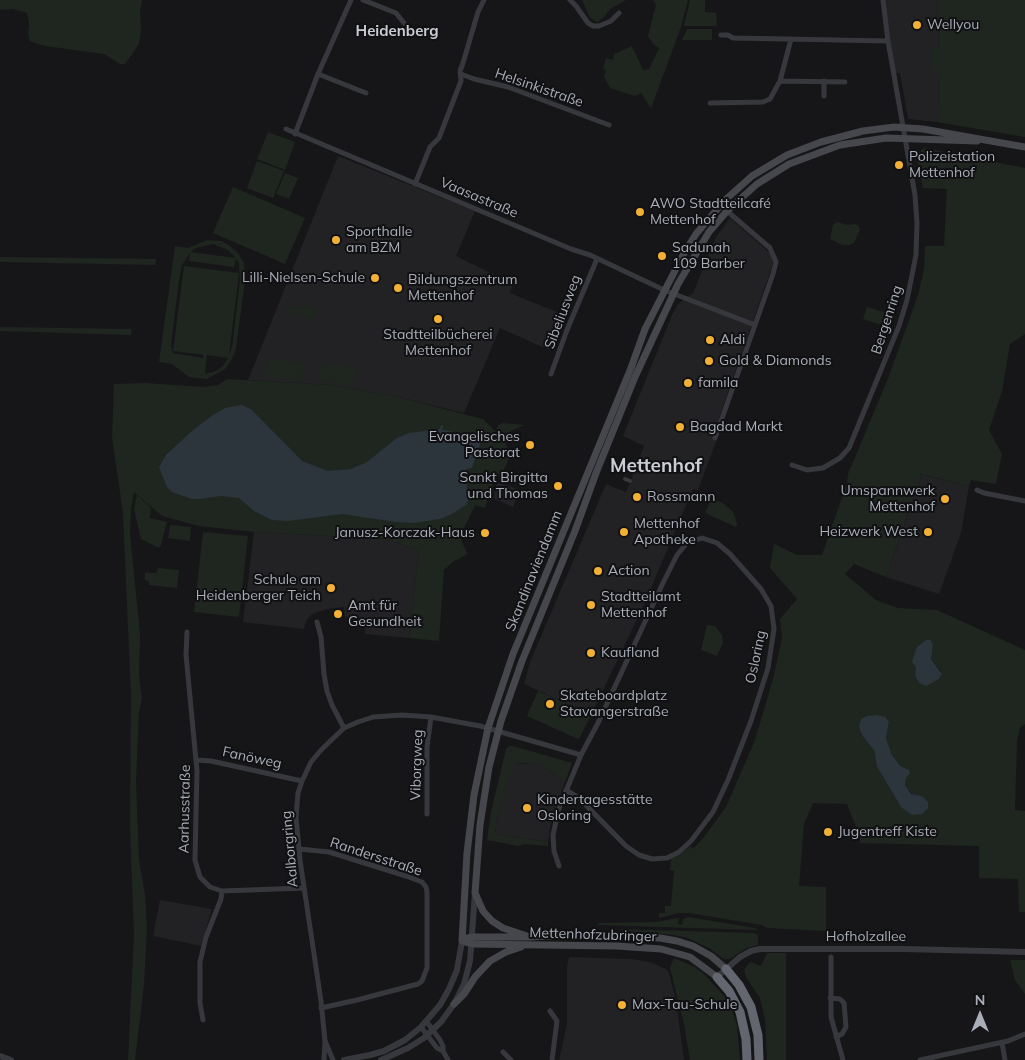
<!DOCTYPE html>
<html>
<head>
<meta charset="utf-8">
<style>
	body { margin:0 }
	#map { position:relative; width:1025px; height:1060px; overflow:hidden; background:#161618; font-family:Mulish,sans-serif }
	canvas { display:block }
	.north { position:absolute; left:955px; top:990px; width:50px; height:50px; -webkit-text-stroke:4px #111113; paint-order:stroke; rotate:0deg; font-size:14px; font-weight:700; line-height:20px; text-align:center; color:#a8adb8 }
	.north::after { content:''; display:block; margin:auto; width:18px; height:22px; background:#a8adb8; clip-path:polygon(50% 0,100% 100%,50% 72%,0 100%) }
</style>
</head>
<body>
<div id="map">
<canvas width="1025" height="1060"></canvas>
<div class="north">N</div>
</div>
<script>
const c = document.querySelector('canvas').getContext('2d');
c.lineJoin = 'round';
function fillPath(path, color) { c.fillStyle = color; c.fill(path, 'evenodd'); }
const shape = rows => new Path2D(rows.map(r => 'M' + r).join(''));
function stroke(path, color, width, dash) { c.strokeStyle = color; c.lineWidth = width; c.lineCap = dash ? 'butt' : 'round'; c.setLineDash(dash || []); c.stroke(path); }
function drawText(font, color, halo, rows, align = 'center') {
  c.font = font + ' Mulish,sans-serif'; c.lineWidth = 4; c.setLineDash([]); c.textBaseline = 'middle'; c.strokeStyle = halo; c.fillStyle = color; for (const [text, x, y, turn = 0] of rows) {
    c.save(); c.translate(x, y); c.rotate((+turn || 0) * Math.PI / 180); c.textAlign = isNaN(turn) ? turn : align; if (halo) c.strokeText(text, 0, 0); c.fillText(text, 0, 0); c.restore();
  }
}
const built = shape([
	[883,0,937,0,940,48,931,48,933,71,939,71,940,113,937,122,908,119,900,73,894,74],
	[338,156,475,211,456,256,513,284,510,293,564,315,549,350,500,328,464,413,398,397,331,385,248,380],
	[730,218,770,253,773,259,772,267,715,429,720,431,698,490,693,489,642,609,591,715,524,684,530,662,606,484,626,492,644,446,623,436,672,315,678,304,693,293,716,237],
	[919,474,969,486,961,533,939,594,886,577,921,478],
	[497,482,520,490,513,507,495,499,494,493],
	[254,532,387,539,419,551,409,638,365,634,366,620,345,617,344,607,327,609,312,614,306,621,304,629,243,622],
	[535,762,539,763,565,782,552,817,548,842,495,834,497,817,513,765,515,763,526,764],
	[160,900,212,909,201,946,153,936],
	[569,957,631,959,650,962,666,969,669,973,676,1001,684,1060,559,1060,567,1024,567,967]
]);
const green = shape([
	[0,0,142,0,140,12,141,31,139,44,125,64,120,64,104,54,45,46,30,41,28,35,29,23,27,13,13,9,0,10],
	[582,0,626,0,610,9,604,17,598,22,593,20,589,16],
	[653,0,688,0,681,27,651,108,641,93,635,96,610,88,604,77,606,71,603,68,606,58,613,60,614,54,632,46,643,70,649,69,659,48,653,44,648,36,656,5],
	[690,0,705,0,705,12,716,13,717,26,684,26],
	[937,0,1025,0,1025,137,937,122,940,113,939,71,932,71,931,48,940,48],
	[687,29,712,29,712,40,682,40],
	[268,132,295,142,285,170,257,159],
	[924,148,1025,168,1025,334,1010,344,1002,391,989,430,1002,454,996,484,971,480,969,486,920,474,921,477,886,577,854,564,845,574,876,600,898,608,937,610,1025,650,1025,724,1020,728,1017,741,1015,810,1025,811,1025,912,1019,912,1018,879,979,878,979,846,860,843,860,837,847,804,813,803,804,824,799,886,826,887,826,931,768,928,761,925,689,913,679,913,659,918,659,913,665,913,665,906,671,906,674,871,670,870,671,859,682,853,690,846,693,849,704,837,726,807,755,740,773,679,782,638,780,619,797,599,770,568,774,544,797,555,822,555,847,483,848,474,889,376,918,295,924,269,925,246,944,246,947,189,923,188,917,159,918,154],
	[933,645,931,659,940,670,942,674,939,679,919,683,915,675,916,667],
	[889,722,886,738,892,755,906,778,905,785,911,794,922,796,901,807,877,767,874,750],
	[257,161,284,171,273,198,247,188],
	[285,173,298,178,289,199,276,194],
	[233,187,305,218,285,264,213,233],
	[837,222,848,225,854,224,858,225,860,229,854,243,849,245,842,245,830,239,833,225],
	[207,240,222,241,230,246,237,252,244,263,245,281,236,348,232,359,225,369,207,379,189,377,172,364,159,362,175,246,188,248],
	[213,244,228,250,236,258,191,252,196,248],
	[190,253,189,261,234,267,236,259,239,263,240,280,232,347,229,355,239,273,184,266,173,351,203,355,203,358,173,353,171,346,179,280,182,265],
	[207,355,227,358,228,358,223,366,216,371,205,374],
	[0,257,156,259,155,265,0,262],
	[302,306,315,307,315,318,310,319,305,318,303,313,293,315,285,312,284,307],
	[867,307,891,314,888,327,863,319],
	[0,327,132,329,131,335,0,331],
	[271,359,307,363,299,380,261,378],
	[325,362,358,369,351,386,317,381],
	[227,379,331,385,398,397,483,419,496,432,498,426,502,423,524,425,511,431,506,437,499,435,505,441,508,450,509,459,502,473,494,481,485,508,475,505,460,537,467,553,466,555,454,561,444,570,439,641,409,638,419,551,387,539,254,532,199,526,162,516,134,492,131,509,130,534,140,634,139,675,142,699,139,711,136,782,139,860,145,894,147,928,144,985,135,1060,128,1060,134,935,130,826,131,696,123,513,112,437,114,384,145,383,203,387,218,385],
	[137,495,151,508,150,518,167,522,161,545,159,548,141,539,134,509],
	[712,498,724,504,733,512,737,523,736,527,705,513],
	[170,525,191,527,190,541,168,538],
	[203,532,248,536,239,617,194,612],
	[158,568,179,570,177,588,149,585,149,581,145,580,145,573,157,573],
	[707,625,715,626,722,635,723,643,717,656,701,650],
	[538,691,591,715,580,737,578,739,527,716],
	[513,746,572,763,565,782,539,763,515,763,497,817,495,834,548,842,548,846,525,844,518,846,487,840,491,812,506,749,509,746],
	[688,917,755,928,759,930,597,925,600,923,656,922,677,918,679,919,678,924,682,925,683,919],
	[620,929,754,933,758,935,758,945,746,948,730,959,724,959,709,948,685,937,666,934,627,932],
	[767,953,786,953,786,1060,767,1060,765,1019,760,998,747,979,744,970,750,962,761,966],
	[674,958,695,967,704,974,725,997,732,1010,737,1025,740,1060,690,1060,684,1024,670,968],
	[1010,960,1025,960,1025,994,1015,980]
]);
const water = shape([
	[242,405,252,410,302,461,328,471,351,469,367,462,397,438,409,433,440,429,463,434,481,442,472,468,466,469,467,491,471,493,466,505,450,515,440,519,413,523,396,522,342,514,288,521,272,520,254,511,239,498,221,496,199,499,192,499,172,492,167,487,159,467,166,455,193,430,213,415,225,408],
	[926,640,930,640,933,645,931,659,942,674,939,679,926,686,919,683,915,675,916,667,912,662,917,647],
	[877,715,885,717,889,722,886,738,892,755,900,766,909,770,910,773,906,778,905,785,911,794,922,796,928,802,928,808,922,814,912,815,901,807,877,767,874,750,862,735,859,726,861,719,867,716]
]);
const stream = shape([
	[441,429,442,426]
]);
const pedestrian = shape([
	[625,479,630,481]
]);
const minor = shape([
	[363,0,396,13,404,23],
	[570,0,576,6,588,23,593,26,599,26,611,21,619,13],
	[721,35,728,35,733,38,888,41],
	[318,74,366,93],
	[461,74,474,79,508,87,609,125],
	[780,81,845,82],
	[824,81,824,96],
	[710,103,763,102,770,99,780,81,791,39],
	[286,129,571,249,590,255,664,290,755,325],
	[295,134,318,74,351,0],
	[415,184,430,147,439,138,461,81,460,71,463,63,478,12,484,0],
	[551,374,567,330,597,259],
	[715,438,773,274,776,262,770,248,727,211],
	[792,465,807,470,823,468,840,458,849,448,899,326,907,300,916,255,917,223,915,195,888,41,883,0],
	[977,490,984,493,1025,501],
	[317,622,321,637,324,674,327,691,332,705,344,728],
	[187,632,186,655,197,771,195,860,200,877,210,887,222,891,304,888],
	[197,760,211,761,302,781],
	[427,814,427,747,431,717],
	[299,849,329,852,406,876,422,882,426,887,427,892,427,968,422,981,418,984,357,1000,321,1008],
	[559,866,554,851,553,835,559,808,581,755,598,723,663,583,677,555,687,543,702,538,717,543,730,554,761,589,771,606,774,629,768,668,751,721,728,780,713,812,691,841,679,852,667,858,652,859,639,855,626,846,579,798,566,790],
	[831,957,831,1017,843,1060],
	[830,998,840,999,844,1003,846,1027,842,1034,836,1037],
	[550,1011,557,1021,552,1060],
	[203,1020,200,1003,200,962,206,937,221,899,222,891],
	[427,1022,440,1040,443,1046,443,1051,448,1060],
	[421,1027,437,1048,443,1051],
	[325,1041,333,1060],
	[1002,1043,1005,1060],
	[503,1052,511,1060],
	[324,1060,325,1041,321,1001,300,860,296,817,298,793,302,781,311,762,322,749,344,728,358,722,373,717,402,715,431,717,480,726,581,755],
	[920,1060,1008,1041,1025,1034]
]);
const tertiary = shape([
	[717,977,740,957,751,951,760,949,904,949,1025,952],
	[0,1056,11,1060],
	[344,1060,370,1055,384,1051,405,1040,421,1027,440,1005,449,989,457,970,462,941],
	[381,1060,408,1048,424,1038,441,1022,454,1004,464,984,470,961,475,893]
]);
const secondary = shape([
	[530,937,503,928,492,921,483,911,475,893,480,825,489,767,501,721,522,661,575,531,596,473,635,377,678,284,709,232,727,211,757,184,789,164,840,145,886,138,977,141],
	[462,939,473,937,530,937,566,935,660,938,677,941,693,946,711,956,726,969],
	[717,977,690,957,661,949,617,946,472,944,462,941,467,853,474,795,488,728,513,654,631,368,645,329,683,255,696,234,724,201,752,176,787,155,821,142,863,131,894,127,923,129,1025,147],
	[454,1004,464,994,475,977,490,961,506,952,521,947]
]);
const motorway = shape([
	[726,969,739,985,751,1007,758,1035,759,1060],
	[717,977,729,991,740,1012,746,1039,747,1060]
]);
const markers = [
	[917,25,5,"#f2b134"],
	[899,165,5,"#f2b134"],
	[640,212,5,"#f2b134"],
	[336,240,5,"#f2b134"],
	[662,256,5,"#f2b134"],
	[375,278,5,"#f2b134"],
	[398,288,5,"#f2b134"],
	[438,319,5,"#f2b134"],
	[710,340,5,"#f2b134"],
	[709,361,5,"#f2b134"],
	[688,383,5,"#f2b134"],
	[680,427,5,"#f2b134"],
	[530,445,5,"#f2b134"],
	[558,486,5,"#f2b134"],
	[637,497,5,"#f2b134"],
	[945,499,5,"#f2b134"],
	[624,532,5,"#f2b134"],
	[928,532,5,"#f2b134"],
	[485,533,5,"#f2b134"],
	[598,571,5,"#f2b134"],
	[331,588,5,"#f2b134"],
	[591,605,5,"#f2b134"],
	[338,614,5,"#f2b134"],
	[591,653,5,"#f2b134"],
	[550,704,5,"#f2b134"],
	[527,808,5,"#f2b134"],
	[828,832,5,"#f2b134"],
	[622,1005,5,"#f2b134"]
];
const poiNames = [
	["Wellyou",927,25],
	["Polizeistation",909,157],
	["Mettenhof",909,173],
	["AWO Stadtteilcafé",650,204],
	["Mettenhof",650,220],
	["Sporthalle",346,232],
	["am BZM",346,248],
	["Sadunah",672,248],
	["109 Barber",672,264],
	["Lilli-Nielsen-Schule",365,278,"right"],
	["Bildungszentrum",408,280],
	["Mettenhof",408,296],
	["Stadtteilbücherei",438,335,"center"],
	["Mettenhof",438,351,"center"],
	["Aldi",720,340],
	["Gold & Diamonds",719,361],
	["famila",698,383],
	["Bagdad Markt",690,427],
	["Evangelisches",520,437,"right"],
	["Pastorat",520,453,"right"],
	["Sankt Birgitta",548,478,"right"],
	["und Thomas",548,494,"right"],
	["Umspannwerk",935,491,"right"],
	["Mettenhof",935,507,"right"],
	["Rossmann",647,497],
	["Mettenhof",634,524],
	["Apotheke",634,540],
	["Heizwerk West",918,532,"right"],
	["Janusz-Korczak-Haus",475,533,"right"],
	["Action",608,571],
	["Schule am",321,580,"right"],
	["Heidenberger Teich",321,596,"right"],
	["Stadtteilamt",601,597],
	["Mettenhof",601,613],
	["Amt für",348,606],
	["Gesundheit",348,622],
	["Kaufland",601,653],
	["Skateboardplatz",560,696],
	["Stavangerstraße",560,712],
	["Kindertagesstätte",537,800],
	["Osloring",537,816],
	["Jugentreff Kiste",838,832],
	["Max-Tau-Schule",632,1005]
];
const streetNames = [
	["Helsinkistraße",539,88,19],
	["Vaasastraße",479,198,23],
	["Sibeliusweg",563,312,-69],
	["Bergenring",887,320,-72],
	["Skandinaviendamm",534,571,-68],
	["Osloring",756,657,-78],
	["Fanöweg",252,758,12],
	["Viborgweg",417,765,-88],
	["Aarhusstraße",185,809,-89],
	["Aalborgring",290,849,-95],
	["Randersstraße",376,857,18],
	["Mettenhofzubringer",593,935,2],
	["Hofholzallee",866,937]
];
const neighbourhoodNames = [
	["Heidenberg",397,31]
];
const districtNames = [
	["Mettenhof",656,466]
];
fillPath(built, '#222225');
fillPath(green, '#1e261f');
fillPath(water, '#2c353c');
stroke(stream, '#2c353c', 2);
stroke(pedestrian, '#37383d', 4);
stroke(minor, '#37383d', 5);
stroke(tertiary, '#37383d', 6);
stroke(secondary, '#45474d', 7);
stroke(motorway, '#63666e', 9);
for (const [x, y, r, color] of markers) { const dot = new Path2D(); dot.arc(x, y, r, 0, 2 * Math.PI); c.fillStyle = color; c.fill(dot); stroke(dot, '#111113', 2); }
drawText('14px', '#a8adb8', '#111113', poiNames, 'left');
drawText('14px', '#a8adb8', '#111113', streetNames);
drawText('bold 15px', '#c9ccd4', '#111113', neighbourhoodNames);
drawText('bold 19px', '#c9ccd4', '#111113', districtNames);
</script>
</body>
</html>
